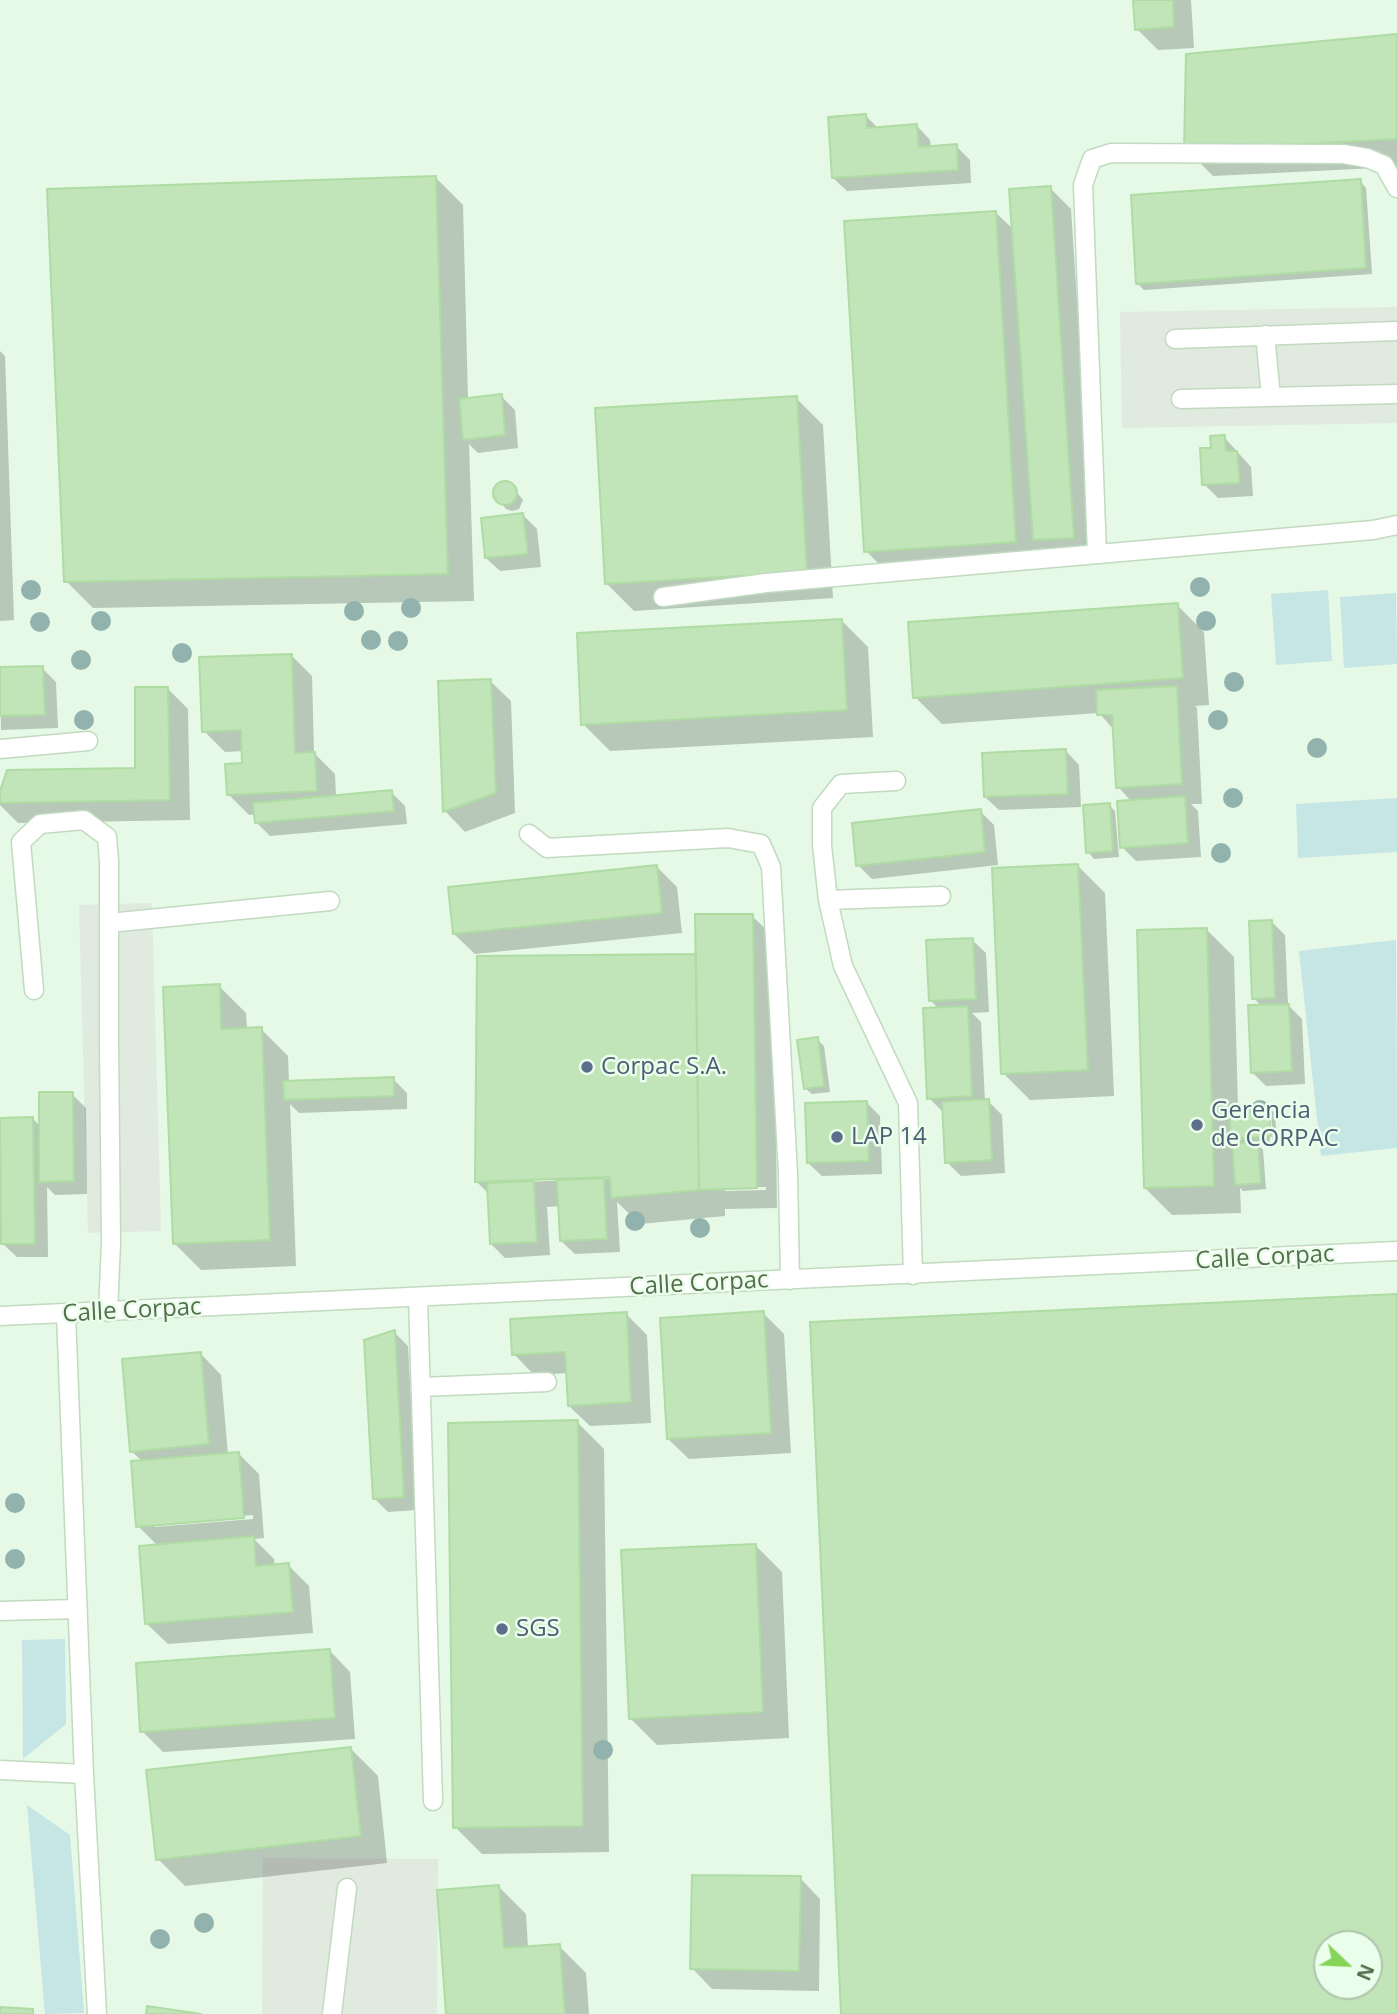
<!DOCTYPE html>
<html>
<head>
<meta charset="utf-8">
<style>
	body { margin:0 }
	#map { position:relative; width:1397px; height:2014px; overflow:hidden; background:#e5f9e6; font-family:"Open Sans",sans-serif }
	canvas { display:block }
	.north { position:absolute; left:1313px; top:1930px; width:70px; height:70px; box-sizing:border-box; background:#ebfdeb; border:2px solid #afc4ac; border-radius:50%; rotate:113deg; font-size:19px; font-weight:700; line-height:28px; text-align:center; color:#556f4d }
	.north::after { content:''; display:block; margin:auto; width:24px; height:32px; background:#85d559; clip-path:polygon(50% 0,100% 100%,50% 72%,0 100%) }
</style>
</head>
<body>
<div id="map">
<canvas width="1397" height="2014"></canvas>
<div class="north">N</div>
</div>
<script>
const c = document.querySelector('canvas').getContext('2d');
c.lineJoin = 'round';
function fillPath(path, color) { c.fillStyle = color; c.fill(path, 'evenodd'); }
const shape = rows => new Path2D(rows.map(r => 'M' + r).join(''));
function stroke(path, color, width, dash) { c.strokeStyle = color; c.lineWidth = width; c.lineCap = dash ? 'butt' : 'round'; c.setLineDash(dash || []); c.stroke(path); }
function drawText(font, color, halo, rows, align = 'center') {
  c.font = font + ' "Open Sans",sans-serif'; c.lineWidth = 5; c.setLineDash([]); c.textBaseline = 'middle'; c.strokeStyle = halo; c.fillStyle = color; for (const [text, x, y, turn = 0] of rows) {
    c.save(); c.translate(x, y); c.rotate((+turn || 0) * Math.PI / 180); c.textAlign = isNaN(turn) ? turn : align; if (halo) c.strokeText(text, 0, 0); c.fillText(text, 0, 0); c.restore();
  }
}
const industrial = shape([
	[1397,307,1397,423,1122,428,1120,312],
	[152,903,161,1231,88,1233,79,905],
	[263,1858,438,1859,437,2014,262,2014]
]);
const green = shape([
	[1328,590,1332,661,1276,665,1271,594],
	[1396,593,1397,664,1344,668,1340,597],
	[1397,798,1397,852,1298,858,1296,804],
	[1396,940,1397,1148,1321,1156,1299,951],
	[65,1639,66,1724,23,1759,22,1640],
	[27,1805,70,1835,84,2013,45,2014]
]);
const shadow = shape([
	[1135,0,1191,0,1194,48,1158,50,1137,29],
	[1397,36,1397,167,1213,176,1186,149],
	[866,116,879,129,917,126,930,140,931,148,956,146,970,160,971,183,847,191,833,178],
	[436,178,463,205,468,399,501,396,515,410,518,448,478,453,469,444,474,601,93,608,66,581],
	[1360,181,1366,188,1372,274,1144,290,1138,284],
	[1050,188,1071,209,1094,558,1055,560,1041,547,1042,568,893,578,866,551,996,213,1014,230],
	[0,351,5,356,14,620,0,621],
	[796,398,823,425,833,598,634,611,607,584],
	[1224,437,1251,467,1253,496,1218,498,1204,484,1213,449],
	[504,482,510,484,523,500,519,509,512,511,506,509,495,495,495,488],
	[523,515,537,529,541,567,500,571,486,558],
	[1177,605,1204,632,1209,705,1195,706,1197,708,1202,804,1191,804,1198,811,1201,857,1136,861,1122,847,1132,802,1118,787,1115,731,1099,713,942,724,915,697],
	[841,620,868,647,873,737,610,751,583,724],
	[291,655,312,676,314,753,335,774,336,797,391,792,405,806,407,824,270,836,256,822,256,814,249,815,228,794,244,765,244,751,225,752,204,731],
	[42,668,56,682,58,728,1,730,0,669],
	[490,681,511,701,515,813,465,832,445,811],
	[168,689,188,709,190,820,18,823,0,805,0,796,137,769],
	[1066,751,1079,765,1081,807,999,810,985,797],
	[1109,805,1115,811,1119,857,1094,859,1088,852],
	[980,811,994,825,998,865,872,879,858,865],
	[1078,866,1105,893,1114,1096,1030,1100,1003,1073],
	[657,867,677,887,682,933,475,954,454,934],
	[752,916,773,936,777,1208,725,1209,725,1216,640,1224,617,1202,620,1252,575,1254,561,1241,560,1206,547,1207,550,1255,505,1258,491,1244,489,1194,477,1182,695,956],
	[619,1175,619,1178,502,1183,502,1180],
	[725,1187,766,1187,766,1190,725,1191],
	[1271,921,1285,935,1288,1005,1302,1019,1305,1084,1266,1086,1252,1072,1262,1007,1254,998],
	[1207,930,1234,957,1238,1109,1268,1107,1275,1113,1277,1142,1273,1142,1271,1111,1268,1111,1270,1143,1257,1143,1263,1150,1266,1189,1243,1191,1240,1188,1241,1213,1172,1215,1145,1188],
	[972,940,986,953,989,1012,972,1013,981,1022,985,1101,988,1101,1002,1115,1005,1173,961,1176,947,1162,943,1112,929,1098,939,1009,930,1000],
	[219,986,246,1013,247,1030,261,1029,288,1056,289,1082,393,1079,407,1093,407,1109,299,1113,290,1104,296,1266,201,1270,174,1243],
	[817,1039,824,1046,830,1092,812,1094,805,1088],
	[72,1094,86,1108,87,1194,55,1195,47,1187,48,1257,17,1257,3,1244,33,1119,41,1127],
	[867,1103,880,1116,882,1174,822,1176,808,1163],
	[763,1313,784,1334,791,1453,689,1459,668,1439],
	[626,1314,647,1335,651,1423,590,1426,569,1406,568,1373,534,1375,514,1354],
	[394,1332,408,1346,417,1510,388,1512,374,1498],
	[201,1354,221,1375,228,1454,238,1453,259,1474,264,1538,254,1539,274,1559,275,1566,288,1565,309,1586,313,1633,168,1644,147,1624,158,1546,138,1526,142,1461,131,1451],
	[253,1515,253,1519,154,1527,154,1523],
	[577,1422,604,1449,609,1852,482,1854,455,1827],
	[755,1545,782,1572,789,1738,657,1745,630,1718],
	[330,1651,350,1672,355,1739,163,1752,142,1731],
	[351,1749,378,1776,387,1863,185,1886,158,1859],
	[800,1878,820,1899,819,1991,712,1989,692,1968],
	[499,1887,526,1914,528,1948,559,1946,586,1973,589,2014,447,2014]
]);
const building = shape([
	[1133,0,1173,0,1174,27,1135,30,1133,0],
	[1397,34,1397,139,1184,150,1186,54,1397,34],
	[866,114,867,128,917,124,919,147,957,144,958,170,832,178,828,117,866,114],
	[436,176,448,574,64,582,47,189,436,176],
	[1361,179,1366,268,1136,284,1131,195,1361,179],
	[1051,186,1074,538,1033,540,1009,189,1051,186],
	[996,211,1016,542,864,552,844,221,996,211],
	[502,394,505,435,463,440,459,399,502,394],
	[797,396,807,572,605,584,595,408,797,396],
	[1225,435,1226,451,1237,451,1240,483,1202,485,1200,448,1211,448,1210,436,1225,435],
	'493 493a12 12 0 1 1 24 0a12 12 0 1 1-24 0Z',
	[523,513,528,554,485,558,481,518,523,513],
	[1178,603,1183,678,913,698,908,622,1178,603],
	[842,619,847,710,581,725,577,633,842,619],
	[292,654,295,753,315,752,317,791,227,795,225,764,242,763,241,730,202,732,199,657,292,654],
	[43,666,45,715,0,716,0,667,43,666],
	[491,679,496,793,443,812,438,681,491,679],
	[1177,686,1182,784,1116,788,1112,715,1097,715,1096,690,1177,686],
	[135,687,168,687,170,800,0,803,0,791,7,770,135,768,135,687],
	[1066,749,1068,794,984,797,982,753,1066,749],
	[392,790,394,811,255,823,253,803,392,790],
	[1185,796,1188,843,1120,848,1117,801,1185,796],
	[1110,803,1113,851,1086,853,1083,805,1110,803],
	[981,809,985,852,856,866,852,823,981,809],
	[1078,864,1088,1070,1001,1074,992,868,1078,864],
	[657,865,662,913,453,934,448,887,657,865],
	[695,914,753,914,757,1188,699,1190,695,914],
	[1272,920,1275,998,1252,999,1249,921,1272,920],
	[1207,928,1214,1186,1144,1188,1137,930,1207,928],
	[973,938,976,999,929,1001,926,940,973,938],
	[696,954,699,1190,611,1198,610,1177,475,1182,477,956,696,954],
	[220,984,221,1029,262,1027,270,1240,173,1244,163,987,220,984],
	[1289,1004,1292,1071,1251,1073,1248,1005,1289,1004],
	[968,1006,972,1096,927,1099,923,1008,968,1006],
	[818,1037,824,1086,804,1089,797,1040,818,1037],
	[394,1077,394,1096,284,1100,283,1081,394,1077],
	[39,1092,73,1092,74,1181,39,1182,39,1092],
	[989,1099,992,1160,945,1163,942,1102,989,1099],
	[867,1101,869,1161,807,1163,805,1103,867,1101],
	[1269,1105,1271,1136,1231,1139,1229,1108,1269,1105],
	[33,1117,35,1244,1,1244,0,1118,33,1117],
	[1258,1142,1261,1183,1235,1185,1232,1144,1258,1142],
	[604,1178,607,1239,560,1241,557,1180,604,1178],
	[534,1181,537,1242,490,1244,487,1183,534,1181],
	[1397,1294,1397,2014,841,2014,810,1322,1397,1294],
	[1327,1944,1369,1944,1369,1986,1327,1986,1327,1944],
	[764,1311,771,1433,667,1439,660,1318,764,1311],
	[627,1312,631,1402,568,1406,565,1352,512,1355,510,1319,627,1312],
	[395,1330,404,1497,373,1499,364,1340,395,1330],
	[201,1352,209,1444,130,1452,122,1359,201,1352],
	[578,1420,583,1826,453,1828,448,1423,578,1420],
	[239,1452,244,1518,136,1527,131,1461,239,1452],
	[254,1536,256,1566,289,1563,293,1612,145,1624,139,1546,254,1536],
	[756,1544,763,1712,629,1719,621,1550,756,1544],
	[330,1649,335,1718,140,1732,136,1663,330,1649],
	[351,1747,361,1836,156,1860,146,1770,351,1747],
	[692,1875,801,1876,799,1971,690,1969,692,1875],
	[499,1885,504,1948,560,1944,565,2014,446,2014,437,1890,499,1885],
	[147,2006,201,2014,146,2014,147,2006],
	[0,2007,33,2009,33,2014,0,2014,0,2007]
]);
const lane = shape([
	[1265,335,1271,397],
	[1175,339,1397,331],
	[1181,399,1397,394],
	[1097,554,1083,185,1092,159,1111,153,1343,154,1367,158,1384,165,1397,188],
	[663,597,766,583,1373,530,1397,525],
	[0,749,88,741],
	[896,781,841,784,822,808,822,845,828,900,843,966,908,1103,913,1275],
	[529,834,547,848,728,838,761,844,771,867,788,1173,790,1280],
	[828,900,941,896],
	[109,923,330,901],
	[34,990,21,842,40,824,84,820,107,837,109,861,109,1043,111,1243,108,1312],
	[418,1297,433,1801],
	[66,1314,84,1774,97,2014],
	[0,1316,1397,1251],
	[421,1387,547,1382],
	[0,1611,78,1609],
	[0,1770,84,1774],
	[332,2014,347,1888]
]);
const trees = [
	[1200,587],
	[31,590],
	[411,608],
	[354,611],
	[101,621],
	[1206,621],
	[40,622],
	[371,640],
	[398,641],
	[182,653],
	[81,660],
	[1234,682],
	[84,720],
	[1218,720],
	[1317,748],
	[1233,798],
	[1221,853],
	[1260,1110],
	[635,1221],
	[700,1228],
	[15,1503],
	[15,1559],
	[603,1750],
	[204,1923],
	[160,1939]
];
const markers = [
	[587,1067,7,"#5c6f8a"],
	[1197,1125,7,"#5c6f8a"],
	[837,1137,7,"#5c6f8a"],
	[502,1629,7,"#5c6f8a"]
];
const serviceNames = [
	["Corpac S.A.",601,1067],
	["Gerencia",1211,1111],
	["de CORPAC",1211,1139],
	["LAP 14",851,1137],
	["SGS",516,1629]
];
const streetNames = [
	["Calle Corpac",1265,1258,-3],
	["Calle Corpac",699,1284,-3],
	["Calle Corpac",132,1311,-3]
];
fillPath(industrial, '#e0eadf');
fillPath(green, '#c6e5e5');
fillPath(shadow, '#0003');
fillPath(building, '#c1e4b9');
stroke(building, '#aedca3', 2);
stroke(lane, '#c2dabf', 21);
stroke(lane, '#fff', 18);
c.fillStyle = '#91b2ad';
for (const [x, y] of trees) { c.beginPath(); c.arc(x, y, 10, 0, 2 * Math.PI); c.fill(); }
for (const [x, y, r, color] of markers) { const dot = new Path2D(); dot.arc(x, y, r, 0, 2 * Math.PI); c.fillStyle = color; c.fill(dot); stroke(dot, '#ebfdeb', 2.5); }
drawText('24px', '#4e5e75', '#ebfdeb', serviceNames, 'left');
drawText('24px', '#556f4d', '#ebfdeb', streetNames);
</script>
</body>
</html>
